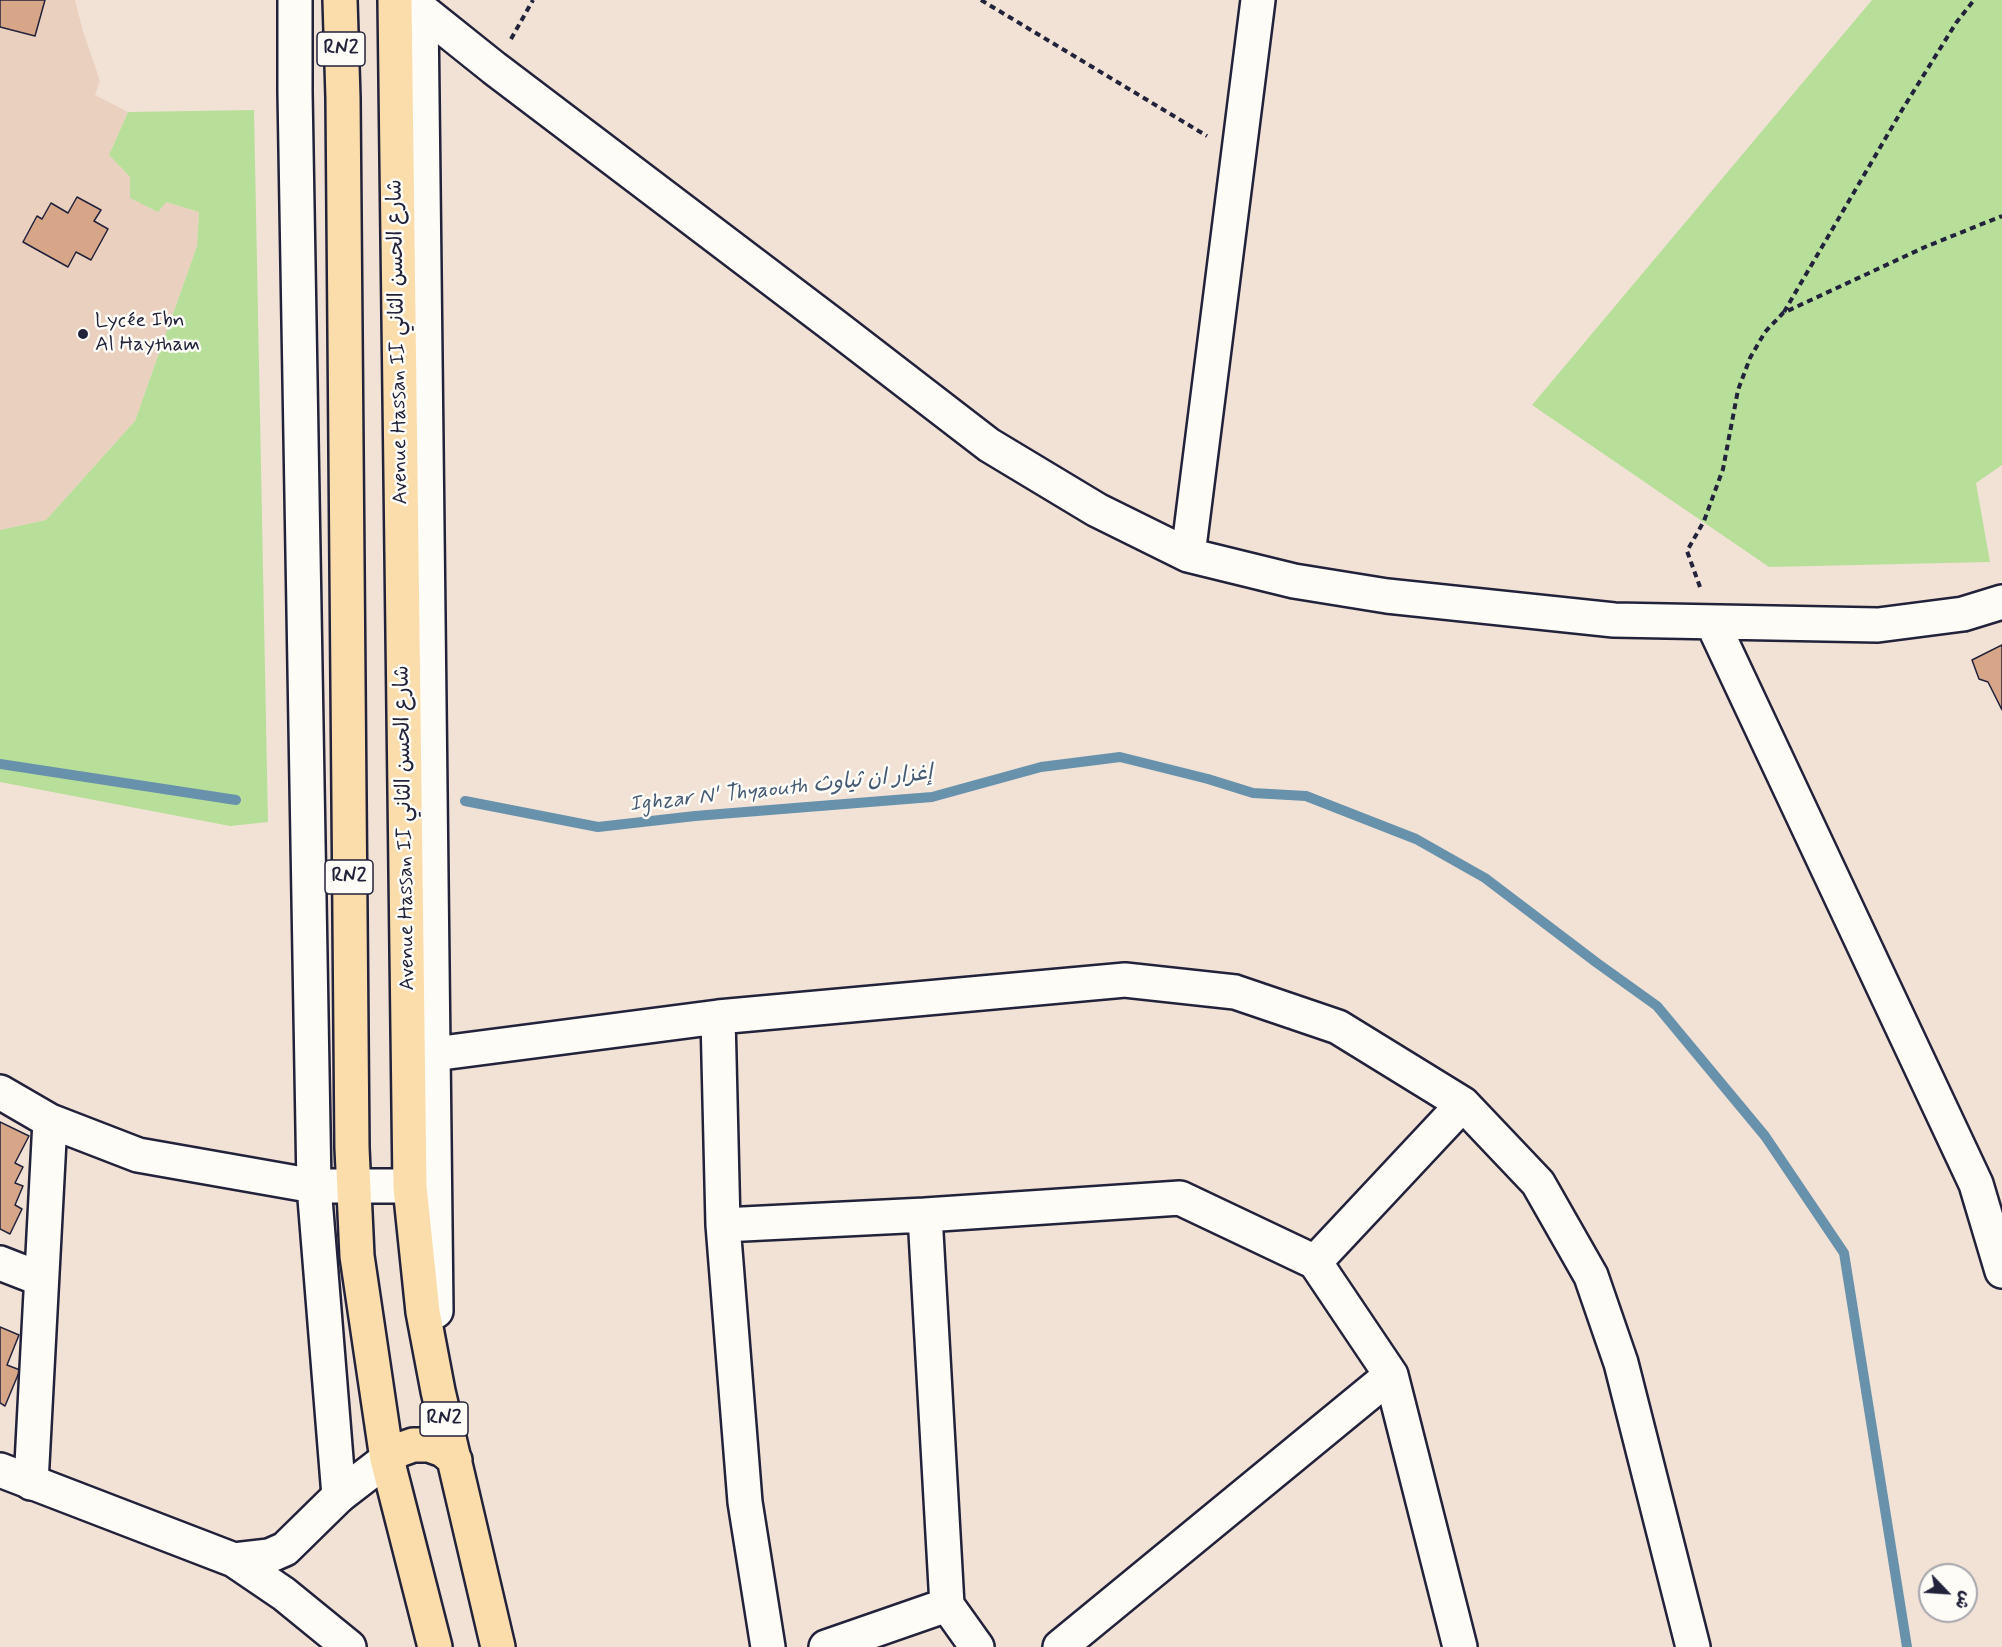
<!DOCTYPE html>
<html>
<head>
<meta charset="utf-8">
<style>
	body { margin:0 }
	#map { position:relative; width:2002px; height:1647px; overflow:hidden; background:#f2e2d6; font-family:Mynerve,"Playpen Sans Arabic",sans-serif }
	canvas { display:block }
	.north { position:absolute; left:1918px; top:1563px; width:60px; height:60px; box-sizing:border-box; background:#fdfcf7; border:2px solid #a5a5ac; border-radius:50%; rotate:115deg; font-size:16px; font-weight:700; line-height:24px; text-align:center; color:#22223b }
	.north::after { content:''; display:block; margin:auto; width:21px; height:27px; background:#22223b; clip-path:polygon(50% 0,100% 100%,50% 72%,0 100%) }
</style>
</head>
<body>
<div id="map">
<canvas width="2002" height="1647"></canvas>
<div class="north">ش</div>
</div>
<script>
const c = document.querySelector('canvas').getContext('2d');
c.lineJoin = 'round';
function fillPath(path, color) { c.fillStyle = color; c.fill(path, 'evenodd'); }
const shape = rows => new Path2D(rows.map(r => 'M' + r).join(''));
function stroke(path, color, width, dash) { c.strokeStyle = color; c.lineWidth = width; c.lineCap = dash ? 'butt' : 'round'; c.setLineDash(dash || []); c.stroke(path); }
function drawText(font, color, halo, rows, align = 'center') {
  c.font = font + ' Mynerve,"Playpen Sans Arabic",sans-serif'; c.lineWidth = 5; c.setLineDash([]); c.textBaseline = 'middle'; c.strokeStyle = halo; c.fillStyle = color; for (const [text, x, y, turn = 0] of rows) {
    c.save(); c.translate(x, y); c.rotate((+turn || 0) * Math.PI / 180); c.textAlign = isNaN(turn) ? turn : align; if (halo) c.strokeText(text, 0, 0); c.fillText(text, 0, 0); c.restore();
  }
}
const built = shape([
	[0,0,75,0,83,31,100,81,95,95,128,112,109,155,130,177,130,198,166,202,199,212,197,246,135,421,46,520,0,530]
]);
const green = shape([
	[1872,0,2002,0,2002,465,1976,483,1990,562,1769,567,1532,405],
	[254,110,268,822,230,826,0,782,0,530,46,520,135,421,197,246,199,212,166,202,158,212,130,198,130,177,109,155,128,112]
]);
const stream = shape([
	[0,764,236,800],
	[465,801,598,827,695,816,932,797,1041,767,1120,757,1208,779,1253,793,1306,796,1416,839,1485,878,1597,963,1657,1006,1765,1136,1844,1253,1907,1647]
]);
const building = shape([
	[0,0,45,0,35,36,0,27,0,0],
	[77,197,101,210,94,221,108,229,91,260,76,252,68,267,23,242,37,216,42,219,51,203,68,213,77,197],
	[2002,645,2002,710,1988,682,1979,679,1972,660,2002,645],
	[0,1122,29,1136,15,1163,23,1167,15,1183,23,1186,15,1205,22,1209,10,1234,0,1229,0,1122],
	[0,1327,19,1335,7,1365,20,1370,5,1406,0,1403,0,1327]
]);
const path = shape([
	[981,0,1207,136],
	[511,39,533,0],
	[1784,312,1902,110,1956,23,1974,0],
	[1700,587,1687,551,1704,521,1723,469,1738,390,1750,358,1765,332,1783,313,1925,247,2002,216]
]);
const minor = shape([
	[295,0,295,92,314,1186,339,1496],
	[409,0,494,68,837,328,989,445,1097,510,1188,555,1294,581,1387,596,1614,620,1878,625,1963,614,2002,602],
	[421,11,436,1311],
	[1188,555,1258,0],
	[1712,622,1976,1184,2002,1271],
	[718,1017,723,1225,745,1502,768,1647],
	[434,1054,718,1017,1125,980,1235,992,1338,1027,1463,1104,1538,1183,1591,1276,1621,1363,1693,1647],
	[0,1092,50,1121,138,1155,314,1186,433,1186],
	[925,1215,947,1605,977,1647],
	[723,1225,925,1215,1180,1198,1315,1262,1391,1375,1460,1647],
	[1315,1262,1463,1104],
	[0,1263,41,1279],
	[31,1483,50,1121],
	[826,1647,947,1605],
	[1060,1647,1391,1375]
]);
const tertiary = shape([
	[0,1470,234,1560,284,1594,349,1647],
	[234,1560,269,1556,285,1549,339,1496,387,1459]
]);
const trunk = shape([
	[340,0,343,98,352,1148,357,1256,387,1459,435,1647],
	[395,0,410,1187,423,1312,438,1391,498,1647],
	[387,1459,399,1450,413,1445,429,1445,443,1450,455,1460]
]);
const markers = [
	[83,334,6,"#22223b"]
];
const shields = [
	[341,49,48],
	[349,877,48],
	[444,1419,48]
];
const shieldNames = [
	["RN2",341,49],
	["RN2",349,877],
	["RN2",444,1419]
];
const poiNames = [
	["Lycée Ibn",95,322],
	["Al Haytham",95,346]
];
const streetNames = [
	["Avenue Hassan II شارع الحسن الثاني",399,342,-91],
	["Avenue Hassan II شارع الحسن الثاني",406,828,-91]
];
const waterNames = [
	["Ighzar N' Thyaouth إغزار ان ثياوث",781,790,-6]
];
fillPath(built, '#ead0bf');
fillPath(green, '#b8df9a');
stroke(stream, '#6892ac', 10);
fillPath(building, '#d7a689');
stroke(building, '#22223b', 1.5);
stroke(minor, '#22223b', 38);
stroke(tertiary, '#22223b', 38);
stroke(trunk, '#22223b', 38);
stroke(path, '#22223b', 4, [6, 4.5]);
stroke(minor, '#fdfcf7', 33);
stroke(tertiary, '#fdfcf7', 33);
stroke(trunk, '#fbddab', 33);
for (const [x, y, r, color] of markers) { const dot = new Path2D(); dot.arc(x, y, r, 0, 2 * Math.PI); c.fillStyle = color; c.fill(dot); stroke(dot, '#fdfcf7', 2); }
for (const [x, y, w] of shields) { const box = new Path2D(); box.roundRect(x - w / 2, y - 17, w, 34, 4.5); c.fillStyle = '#fdfcf7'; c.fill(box); stroke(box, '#22223b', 1.5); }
drawText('bold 20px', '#22223b', null, shieldNames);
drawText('21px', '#22223b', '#fdfcf7', poiNames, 'left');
drawText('21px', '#22223b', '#fdfcf7', streetNames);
drawText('italic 22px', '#455a74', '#fdfcf7', waterNames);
</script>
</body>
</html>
